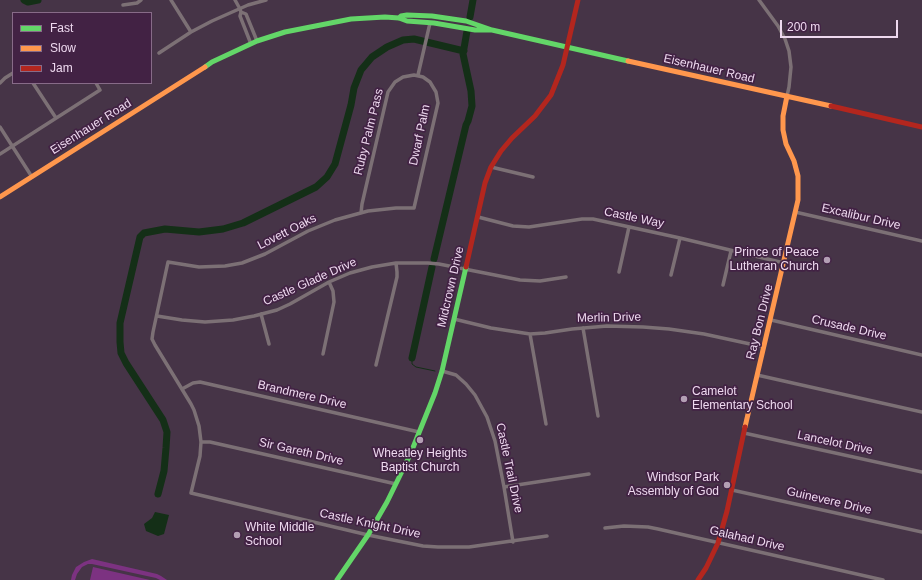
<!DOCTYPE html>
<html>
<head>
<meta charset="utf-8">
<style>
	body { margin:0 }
	#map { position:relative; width:922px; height:580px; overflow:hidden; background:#463447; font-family:Arial,sans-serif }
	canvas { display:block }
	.legend { position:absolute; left:12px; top:12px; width:140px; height:72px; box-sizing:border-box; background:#422244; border:1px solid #876b88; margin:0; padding:5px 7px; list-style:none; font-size:12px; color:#eed9ef }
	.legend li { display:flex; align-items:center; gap:8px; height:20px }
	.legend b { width:20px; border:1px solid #876b88 }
	.scale { position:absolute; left:780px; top:20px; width:118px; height:18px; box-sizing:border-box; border:2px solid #eed9ef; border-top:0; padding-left:5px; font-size:12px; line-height:14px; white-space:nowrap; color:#eed9ef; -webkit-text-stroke:3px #422244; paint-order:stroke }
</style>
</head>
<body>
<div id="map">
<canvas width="922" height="580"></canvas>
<ul class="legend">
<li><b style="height:5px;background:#63d668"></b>Fast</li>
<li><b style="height:5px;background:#ff974d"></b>Slow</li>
<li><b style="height:5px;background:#b3261e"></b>Jam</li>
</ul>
<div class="scale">200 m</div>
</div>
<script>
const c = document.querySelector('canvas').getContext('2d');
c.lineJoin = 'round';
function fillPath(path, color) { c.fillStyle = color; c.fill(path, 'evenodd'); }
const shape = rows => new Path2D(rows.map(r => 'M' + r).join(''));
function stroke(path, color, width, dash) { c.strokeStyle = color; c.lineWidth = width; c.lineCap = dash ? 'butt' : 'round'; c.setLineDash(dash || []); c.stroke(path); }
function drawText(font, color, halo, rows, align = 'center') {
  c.font = font + ' Arial,sans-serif'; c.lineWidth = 3.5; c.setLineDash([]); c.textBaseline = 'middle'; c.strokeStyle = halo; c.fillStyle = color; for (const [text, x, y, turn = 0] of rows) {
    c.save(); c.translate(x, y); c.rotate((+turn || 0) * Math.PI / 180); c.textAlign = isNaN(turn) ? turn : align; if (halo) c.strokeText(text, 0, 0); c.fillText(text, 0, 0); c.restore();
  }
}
const green = shape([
	[92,559,157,574,161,576,167,580,160,580,156,578,92,564,88,564,82,567,77,574,75,580,71,580,72,575,76,567,84,562],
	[93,567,150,580,90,580]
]);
const water = shape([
	[155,512,169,515,164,534,158,536,146,531,144,524,152,518]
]);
const stream = shape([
	[412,358,412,364,416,367,435,371]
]);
const river = shape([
	[24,0,28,2,38,0],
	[470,17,473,0],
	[434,259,466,125,468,121,472,106,471,91,463,54,467,31],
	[412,358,432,267],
	[158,494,164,471,166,448,167,432,163,420,126,363,121,353,120,342,120,323,140,237,144,233,165,229,199,232,223,229,243,223,316,187,327,177,335,164,351,105,354,88,361,70,372,57,387,47,403,40,414,39,464,51]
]);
const street = shape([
	[171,0,191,32],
	[235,0,240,9,241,12,240,16,251,44],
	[759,0,778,26,785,39,789,51,791,67,789,87,787,96],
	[123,5,137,3,141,0],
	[241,12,246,14,257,41],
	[159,53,191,32,212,21,248,5,266,0],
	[418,75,430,23],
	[0,83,5,78,13,73],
	[33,83,56,118],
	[0,127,32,177],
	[0,154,100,90,96,83],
	[491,167,533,177],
	[795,212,922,241],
	[361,213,362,204,388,92,395,82,403,77,414,75,423,77,430,82,436,92,438,103,414,208,396,208,368,211,335,220,308,231,265,254,242,263,225,266,199,267,168,262,153,332,152,339,155,345,191,404,194,410,199,426,201,442,200,456,191,493,368,535,423,546,438,547,469,547,547,536],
	[478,217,513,226,529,227,582,219,593,219,680,238,784,263],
	[619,272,629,227],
	[671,275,680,238],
	[723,285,731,251],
	[261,314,269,344],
	[157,316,182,320,205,322,233,320,254,316,277,310,290,304,329,282,350,273,372,267,396,263,428,263,439,264,520,280,540,281,566,277],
	[454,319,491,328,530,334,545,333,572,329,607,326,643,327,669,329,704,334,764,347],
	[771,320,922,355],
	[583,328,598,416],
	[530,334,546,424],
	[323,354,334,302,333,291,329,282],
	[376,365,397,277,397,272,396,263],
	[442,371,456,375,466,384,475,395,487,417,495,441,504,487,513,542],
	[757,375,922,412],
	[182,389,193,383,200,382,419,432],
	[744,433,922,472],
	[201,442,210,442,396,484],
	[504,487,589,474],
	[732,490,922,532],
	[605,528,624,526,648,527,658,529,883,580]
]);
const fast = shape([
	[399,18,401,16,407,15,432,16,466,21,492,30,628,61],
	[205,67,212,62,257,41,285,32,351,19,385,17,399,18,407,21,434,23,475,30,492,30],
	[337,580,368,535,387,502,410,455,435,393,442,371,466,267]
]);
const slow = shape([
	[628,61,831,106],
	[0,197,205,67],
	[745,427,798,200,798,176,794,161,786,144,783,130,783,116,787,96]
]);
const jam = shape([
	[831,106,922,127],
	[466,267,485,183,491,167,501,151,512,138,535,116,551,95,563,65,578,0],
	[698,580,706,568,718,543,727,511,745,427]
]);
const markers = [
	[827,260,4,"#b39fb4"],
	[684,399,4,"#b39fb4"],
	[420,440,4,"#b39fb4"],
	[727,485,4,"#b39fb4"],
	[237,535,4,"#b39fb4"]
];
const streetNames = [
	["Eisenhauer Road",709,69,13],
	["Eisenhauer Road",91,127,-32],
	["Ruby Palm Pass",369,132,-76],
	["Dwarf Palm",420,135,-78],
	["Excalibur Drive",861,217,13],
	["Castle Way",634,218,12],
	["Lovett Oaks",287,232,-27],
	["Castle Glade Drive",310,282,-24],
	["Midcrown Drive",451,287,-77],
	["Merlin Drive",609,318,-1],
	["Ray Bon Drive",760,322,-76],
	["Crusade Drive",849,328,13],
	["Brandmere Drive",302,395,13],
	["Lancelot Drive",835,443,12],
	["Sir Gareth Drive",301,452,13],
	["Castle Trail Drive",509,468,78],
	["Guinevere Drive",829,501,13],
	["Castle Knight Drive",370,524,12],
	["Galahad Drive",747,539,13]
];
const poiNames = [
	["Prince of Peace",819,253],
	["Lutheran Church",819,267],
	["Camelot",692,392,"left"],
	["Elementary School",692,406,"left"],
	["Wheatley Heights",420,454,"center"],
	["Baptist Church",420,468,"center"],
	["Windsor Park",719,478],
	["Assembly of God",719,492],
	["White Middle",245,528,"left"],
	["School",245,542,"left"]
];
fillPath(green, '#7c3281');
fillPath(water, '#142f17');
stroke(stream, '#142f17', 1);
stroke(river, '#142f17', 7);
stroke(street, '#7c7075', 3.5);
stroke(fast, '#63d668', 5);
stroke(slow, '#ff974d', 5);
stroke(jam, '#b3261e', 5);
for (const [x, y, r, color] of markers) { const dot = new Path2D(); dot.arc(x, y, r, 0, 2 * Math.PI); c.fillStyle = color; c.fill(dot); stroke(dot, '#422244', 1.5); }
drawText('12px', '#eed9ef', '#422244', streetNames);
drawText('12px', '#eed9ef', '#422244', poiNames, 'right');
</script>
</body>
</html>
